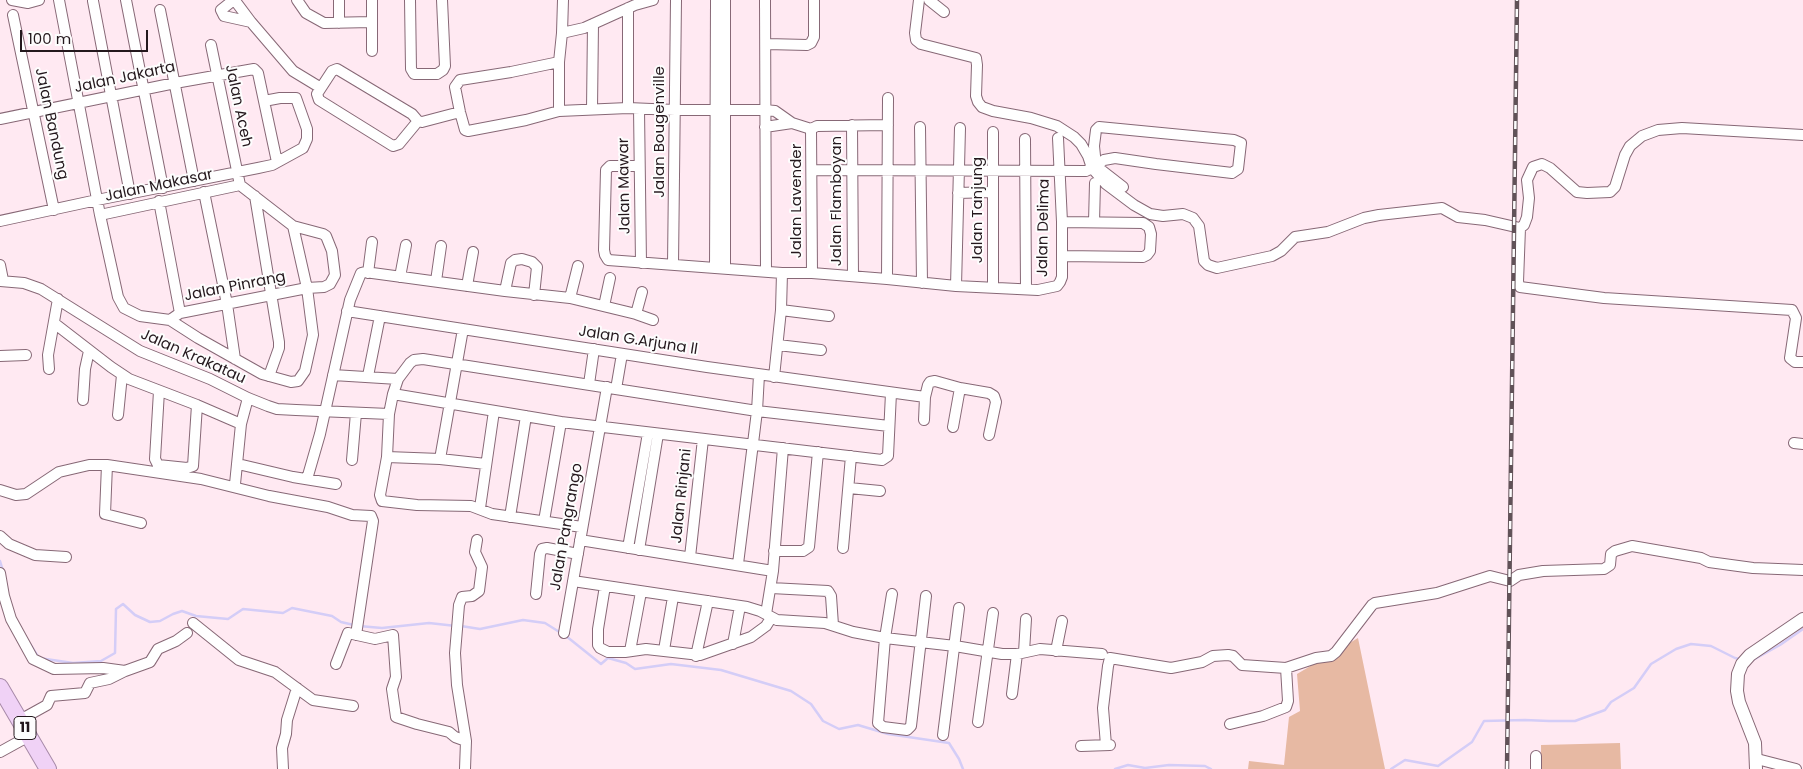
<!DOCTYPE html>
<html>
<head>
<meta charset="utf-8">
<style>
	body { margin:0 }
	#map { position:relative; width:1803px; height:769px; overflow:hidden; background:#ffe9f2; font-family:Poppins,sans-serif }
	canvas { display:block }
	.scale { position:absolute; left:20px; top:30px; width:128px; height:22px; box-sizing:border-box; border:2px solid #24181d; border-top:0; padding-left:6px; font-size:15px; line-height:18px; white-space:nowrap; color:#24181d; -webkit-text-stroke:4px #fdfdfd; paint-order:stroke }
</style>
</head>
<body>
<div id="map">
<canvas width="1803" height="769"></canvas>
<div class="scale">100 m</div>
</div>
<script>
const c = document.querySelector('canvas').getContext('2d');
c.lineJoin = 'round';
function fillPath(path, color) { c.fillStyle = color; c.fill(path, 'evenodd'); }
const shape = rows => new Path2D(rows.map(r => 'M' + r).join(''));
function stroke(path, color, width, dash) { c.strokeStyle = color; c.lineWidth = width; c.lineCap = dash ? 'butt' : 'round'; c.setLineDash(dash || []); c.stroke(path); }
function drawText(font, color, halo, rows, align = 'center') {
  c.font = font + ' Poppins,sans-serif'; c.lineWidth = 4; c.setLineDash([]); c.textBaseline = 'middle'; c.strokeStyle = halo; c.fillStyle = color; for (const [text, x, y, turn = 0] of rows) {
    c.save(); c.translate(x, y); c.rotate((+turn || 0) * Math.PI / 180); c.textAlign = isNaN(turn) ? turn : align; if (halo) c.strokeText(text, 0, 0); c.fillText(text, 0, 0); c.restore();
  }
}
const green = shape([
	[1358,638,1385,769,1248,769,1249,761,1284,765,1289,717,1300,711,1297,674],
	[1620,743,1621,769,1541,769,1541,745]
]);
const stream = shape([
	[0,561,3,571],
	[359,626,382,628,429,623,456,626],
	[461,626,480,629,523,620,545,623,561,633],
	[566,636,601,664,608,658,626,663,635,669,671,664,721,670,791,691,811,704,823,721,839,729,858,725,888,734,949,743,959,759,963,769],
	[30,644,39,658,73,663,101,661,115,653,116,609,123,604,135,615,150,622,160,621,173,614,182,611,196,616,228,619,243,609,283,613,292,608,332,616,341,622,354,625],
	[1753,660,1780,645,1803,629],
	[1115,769,1128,765,1145,768,1169,765,1205,766,1211,769],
	[1391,769,1405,760,1438,766,1472,742,1484,721,1525,720,1549,721,1575,721,1605,710,1611,702,1634,688,1651,664,1676,649,1691,644,1711,646,1735,658,1740,659]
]);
const minor = shape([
	[12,0,28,3,39,0],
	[59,0,100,215,240,185],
	[126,0,163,188],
	[297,0,306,13,324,23,372,22],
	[410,0,411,69,414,74,437,74,443,70,445,66,442,0],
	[765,0,766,271],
	[919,0,915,33,916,40,921,44,976,58,977,65,976,96,978,102,982,107,993,111,1031,118,1057,126,1074,137,1081,144,1088,156,1092,168,1106,184,1134,205,1150,214,1163,216,1183,214,1193,218,1199,226,1204,261,1208,265,1217,268,1272,256,1281,251,1295,237,1328,232,1364,218,1379,215,1442,208,1458,217,1485,220,1520,228,1524,225,1527,217,1529,198,1527,180,1533,167,1542,164,1550,168,1577,192,1587,193,1610,192,1615,187,1625,155,1630,146,1642,136,1658,130,1682,128,1803,135],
	[929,0,944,12],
	[93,1,130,194],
	[160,10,194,181],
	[13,15,54,210],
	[251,22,224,16,221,10,231,2,236,2,251,22,293,71,321,88],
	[339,23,339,0],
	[562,33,563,0],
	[767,44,807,45,811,43,814,37,814,0],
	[372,51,372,0],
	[559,62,511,72,460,80,455,87,460,112,465,130,468,131,526,120,559,111,628,108,675,110,765,110,775,111,792,123,811,129,817,126,888,125],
	[628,108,628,8],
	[592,109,593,24],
	[639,109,641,263],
	[559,111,559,62,562,33,584,28,635,5,653,0],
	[0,119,175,83,254,69,258,73,277,162],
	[418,121,412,114,337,69,332,71,317,94,319,100,393,146,399,144,418,121,422,122,460,112],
	[852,125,853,276],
	[765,127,792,123],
	[920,127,922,283],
	[811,129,812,273],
	[993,132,993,288],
	[1025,139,1026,289],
	[639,166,610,166,606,170,604,250,605,255,608,260,782,273,812,273,887,279,956,286,1038,290,1057,286,1060,282,1062,277,1062,222,1058,138],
	[813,170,1086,171,1096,166,1104,160,1115,158,1156,164,1232,173,1238,169,1241,143,1234,140,1099,127,1096,130,1094,146,1096,166,1123,187],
	[204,192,227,304,235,359],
	[958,193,992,192],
	[255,196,279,342,279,348,269,376],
	[159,201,180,313],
	[100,215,118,297,124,308,140,316,170,320,198,338,262,374,291,382,298,381,305,371,313,335,307,288,293,226],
	[0,221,97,200,258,168,272,165,303,148,307,139,307,129,296,98,280,98,264,101],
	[1094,222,1095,183],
	[1520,228,1518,282,1520,287,1604,298,1792,310,1796,318,1790,358,1795,362,1803,362],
	[1062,256,1143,257,1147,255,1150,251,1151,234,1149,227,1143,223,1062,222],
	[0,265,3,280],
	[673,265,676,0],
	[715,268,716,0],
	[725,268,725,0],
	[368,273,372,242],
	[400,277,406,245],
	[887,279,888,98],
	[0,281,24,283,41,289,140,351,210,379,248,398,268,406,277,409,296,410,389,414],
	[436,281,441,246],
	[467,286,473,252],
	[956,286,960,128],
	[505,291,511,263,515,260,522,259,532,262,537,267,534,295],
	[570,298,578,266],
	[604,306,610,278],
	[781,310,829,316],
	[347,311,707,367,925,397],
	[636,314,642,292],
	[170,320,180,313,307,288,324,287,330,284,335,275,332,251,326,236,323,234,293,226,240,185,211,45],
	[54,323,111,367,129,379,197,405,241,424],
	[778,345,821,350],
	[0,356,26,355],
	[49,369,48,355,58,299],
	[333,375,398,379],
	[368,376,380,316],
	[774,377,781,310,782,273],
	[589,384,594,349],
	[616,389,622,354],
	[159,391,155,459,158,465,187,468,193,466,197,405],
	[393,394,561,422,882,460,888,456,891,393],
	[83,400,85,369,89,351],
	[118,415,122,375],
	[924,420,925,397,928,385,930,382,935,381,960,388,989,393,994,396,996,402,989,435],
	[953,427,960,388],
	[1794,443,1803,444],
	[387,457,440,459,486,464],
	[440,459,463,329],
	[352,460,356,413],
	[238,464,293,477,336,484],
	[107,465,105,514,141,523],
	[307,479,320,434,350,300,361,273,365,272,505,291,570,298,636,314,653,320],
	[235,484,241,424,248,398],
	[849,488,880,491],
	[0,490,16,495,26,494,59,472,89,465,107,465,201,479,269,496,328,507,352,515,371,516,373,521,356,635],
	[480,508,494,411],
	[510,517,526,416],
	[544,521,561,422],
	[582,527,492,514,471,506,417,505,382,501,380,495,387,457,389,414,393,394,398,379,410,363,414,360,423,359,757,411,889,426],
	[0,536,9,544,35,555,66,557],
	[580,540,773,571],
	[628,548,648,433],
	[843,548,851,456],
	[639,550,658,434],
	[774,551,803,551,809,547,818,452],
	[690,557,703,439],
	[738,564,757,411,759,375],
	[0,573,4,596,11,619,33,659,54,669,103,668,125,671,150,662,158,649,176,641,187,633],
	[573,581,747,607,760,611,777,620,825,623,853,632,885,638,955,646,1002,654,1017,654,1040,649,1102,654],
	[605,586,598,629,598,645,600,648,608,652,625,652,646,649,700,655,751,637,766,626,771,618],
	[771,588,828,591,831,596,833,625],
	[536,594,540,554,542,549,547,548,578,554],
	[892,594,885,638,878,723,883,727,907,730,911,726,926,596],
	[766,614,773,571,783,448],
	[193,623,239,660,275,672,313,700,353,706],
	[564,633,607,387],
	[733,644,740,606],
	[664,650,673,597],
	[630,651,641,592],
	[1056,651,1062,621],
	[1024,652,1026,619],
	[696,656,708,601],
	[336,664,348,633,375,639,393,635,396,677,392,689,396,717,417,724,449,732,455,737,466,741],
	[1012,694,1017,654],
	[20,720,47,705,51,696,85,693,90,683,109,679,125,671],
	[978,722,993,613],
	[1230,724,1263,716,1286,707,1288,701,1286,668],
	[943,735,959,608],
	[1106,745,1103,708,1108,666,1110,658,1171,668,1202,662,1213,656,1228,655,1233,656,1242,665,1286,668,1316,658,1331,656,1336,652,1372,605,1375,603,1437,593,1490,576,1510,581,1519,575,1543,571,1604,569,1610,565,1611,554,1615,551,1632,546,1701,558,1709,562,1753,568,1803,570],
	[1081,746,1110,745],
	[0,752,29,736],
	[1757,759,1796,769],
	[283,769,282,748,286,734,287,720,297,688],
	[465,769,466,741,457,685,455,653,459,605,462,597,472,596,479,591,482,567,475,552,477,540],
	[1536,769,1536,756]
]);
const tertiary = shape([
	[1756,769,1755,743,1739,702,1737,691,1738,674,1742,664,1750,655,1803,619]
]);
const trunk = shape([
	[0,687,48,769]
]);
const rail = shape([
	[1507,769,1517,0]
]);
const shields = [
	[25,728,22]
];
const shieldNames = [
	["11",25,728]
];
const streetNames = [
	["Jalan Jakarta",125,78,-12],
	["Jalan Aceh",238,106,78],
	["Jalan Bandung",51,124,78],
	["Jalan Bougenville",660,132,-90],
	["Jalan Makasar",159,186,-12],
	["Jalan Mawar",625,186,-91],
	["Jalan Lavender",797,201,-90],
	["Jalan Flamboyan",837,201,-90],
	["Jalan Tanjung",978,210,-90],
	["Jalan Delima",1044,228,-89],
	["Jalan Pinrang",235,287,-11],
	["Jalan G.Arjuna ll",638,341,9],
	["Jalan Krakatau",193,357,24],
	["Jalan Rinjani",682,496,-84],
	["Jalan Pangrango",567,527,-80]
];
fillPath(green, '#e7b9a3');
stroke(stream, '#d4cdf7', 2.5);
stroke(minor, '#876876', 12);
stroke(tertiary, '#876876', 14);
stroke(trunk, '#a78aa8', 18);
stroke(minor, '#fff', 10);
stroke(tertiary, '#fff', 12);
stroke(trunk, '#f0d2f6', 16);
stroke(rail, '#615258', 4.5);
stroke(rail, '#fdfdfd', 2.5, [8]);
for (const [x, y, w] of shields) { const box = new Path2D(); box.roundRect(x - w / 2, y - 11.5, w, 23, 4); c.fillStyle = '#fdfdfd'; c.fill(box); stroke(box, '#24181d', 1); }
drawText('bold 14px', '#24181d', null, shieldNames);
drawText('15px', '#24181d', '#fdfdfd', streetNames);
</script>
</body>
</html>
